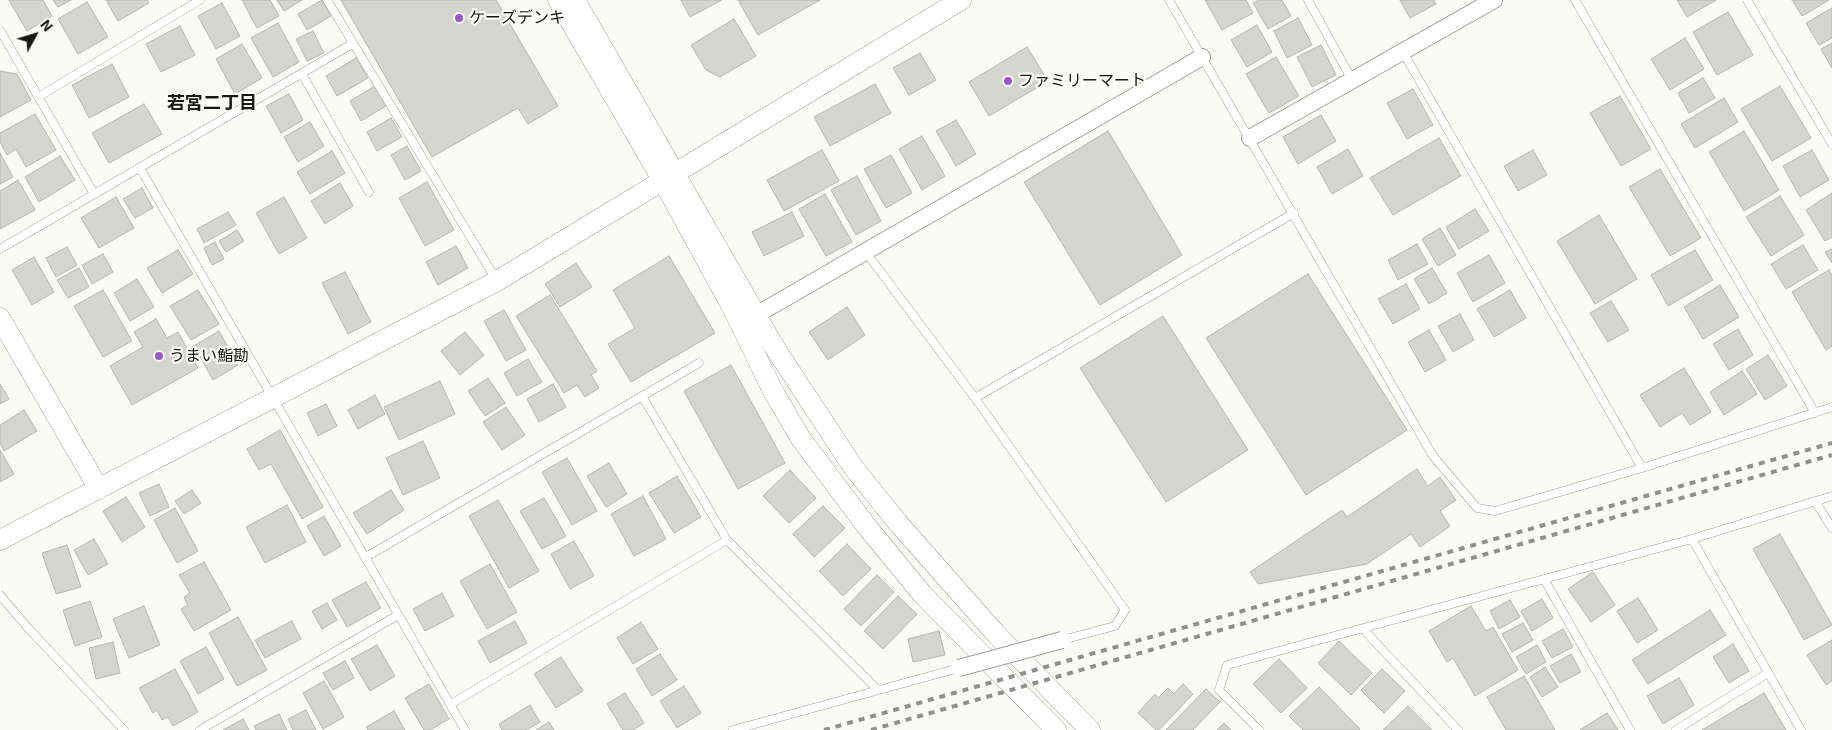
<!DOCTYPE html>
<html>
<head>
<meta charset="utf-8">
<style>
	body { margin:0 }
	#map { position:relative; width:1832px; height:730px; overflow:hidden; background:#fafbf4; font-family:"Exo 2",sans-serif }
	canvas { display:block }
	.north { position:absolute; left:10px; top:10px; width:50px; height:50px; -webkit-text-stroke:4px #fafbf4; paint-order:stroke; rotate:51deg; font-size:14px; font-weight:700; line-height:20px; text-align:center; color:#171715 }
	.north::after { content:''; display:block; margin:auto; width:18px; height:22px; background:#171715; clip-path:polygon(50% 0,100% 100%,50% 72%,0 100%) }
</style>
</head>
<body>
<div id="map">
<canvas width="1832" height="730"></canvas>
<div class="north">N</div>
</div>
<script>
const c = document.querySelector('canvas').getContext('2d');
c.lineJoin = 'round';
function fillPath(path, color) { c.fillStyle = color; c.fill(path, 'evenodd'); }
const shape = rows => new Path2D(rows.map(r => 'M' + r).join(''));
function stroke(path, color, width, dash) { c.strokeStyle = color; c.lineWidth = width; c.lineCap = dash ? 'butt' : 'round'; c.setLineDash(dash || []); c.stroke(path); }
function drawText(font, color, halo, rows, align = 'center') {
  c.font = font + ' "Exo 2","Noto Sans JP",sans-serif'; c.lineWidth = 4.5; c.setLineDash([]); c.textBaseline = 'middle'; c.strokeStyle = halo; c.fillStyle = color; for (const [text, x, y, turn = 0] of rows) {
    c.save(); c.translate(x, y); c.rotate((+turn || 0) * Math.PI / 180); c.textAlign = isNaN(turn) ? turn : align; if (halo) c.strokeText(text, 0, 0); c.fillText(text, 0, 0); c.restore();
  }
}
const building = shape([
	[9,0,43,0,52,16,27,31,9,0],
	[53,0,71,0,58,7,53,0],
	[106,0,147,0,149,3,118,21,106,0],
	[242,0,270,0,279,16,257,28,242,0],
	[277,0,302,0,284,11,277,0],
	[322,0,331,16,307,30,298,14,322,0],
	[341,0,496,0,558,106,528,124,518,108,432,157,341,0],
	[681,0,722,0,690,17,681,0],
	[738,0,820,0,758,35,738,0],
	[1205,0,1246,0,1253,13,1222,30,1205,0],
	[1259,0,1282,0,1291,16,1268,29,1253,3,1259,0],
	[1400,0,1434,0,1436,4,1410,18,1400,0],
	[1677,0,1716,0,1687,17,1677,0],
	[1792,0,1829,0,1802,16,1792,0],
	[87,2,108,37,78,54,58,19,87,2],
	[222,3,240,36,216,49,198,16,222,3],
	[1832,8,1832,38,1819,45,1806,23,1832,8],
	[1728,12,1753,55,1717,75,1693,32,1728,12],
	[1298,18,1312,45,1287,58,1274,31,1298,18],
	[734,19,756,56,720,77,706,70,691,45,734,19],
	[278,23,299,62,273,77,251,38,278,23],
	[1257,25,1272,52,1247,67,1231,40,1257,25],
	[180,26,195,55,161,72,146,44,180,26],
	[313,31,324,53,307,61,296,39,313,31],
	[1685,38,1704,69,1670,90,1651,59,1685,38],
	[1832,43,1832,68,1821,49,1832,43],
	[242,44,262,78,235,94,216,59,242,44],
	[1321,45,1336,75,1312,87,1297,57,1321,45],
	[1027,47,1048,81,989,116,969,82,1027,47],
	[920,53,936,80,909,95,893,68,920,53],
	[1276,57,1299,96,1269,113,1246,74,1276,57],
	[356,58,368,78,337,96,326,76,356,58],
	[112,64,129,97,89,118,72,85,112,64],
	[0,71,17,74,31,100,0,117,0,71],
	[1703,78,1715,98,1689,113,1678,93,1703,78],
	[875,84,891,113,830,146,814,117,875,84],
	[375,86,386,106,361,121,350,101,375,86],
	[1780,86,1811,138,1772,161,1741,109,1780,86],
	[1413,89,1433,125,1407,139,1387,103,1413,89],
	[289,94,303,120,281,133,266,106,289,94],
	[1620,96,1651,149,1621,166,1590,113,1620,96],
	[1724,98,1738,122,1695,148,1681,124,1724,98],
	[144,104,162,134,109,163,92,133,144,104],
	[35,114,56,150,26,167,16,149,7,155,0,142,0,133,35,114],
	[1321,115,1336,141,1298,164,1283,137,1321,115],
	[391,118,402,137,377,151,367,132,391,118],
	[956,120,976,154,956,166,936,131,956,120],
	[310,122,324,146,298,162,284,137,310,122],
	[1108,131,1182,255,1100,305,1024,182,1108,131],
	[1744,131,1779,190,1744,211,1709,152,1744,131],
	[922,136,945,176,922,190,899,149,922,136],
	[1439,138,1461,176,1393,215,1370,178,1439,138],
	[407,146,421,171,405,180,391,155,407,146],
	[1348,149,1363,176,1332,194,1317,167,1348,149],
	[822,150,839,181,784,211,767,180,822,150],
	[1533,150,1547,175,1518,191,1504,166,1533,150],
	[1812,150,1829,180,1800,197,1783,166,1812,150],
	[332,151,345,173,310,194,297,172,332,151],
	[0,153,13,177,0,184,0,153],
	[891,155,912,193,886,208,864,169,891,155],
	[60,156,75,180,39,202,25,177,60,156],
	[1660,169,1701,238,1670,256,1629,187,1660,169],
	[857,176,881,221,856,235,831,190,857,176],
	[18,180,35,210,0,229,0,191,18,180],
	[427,182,454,230,425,246,399,198,427,182],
	[340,183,353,206,325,224,311,201,340,183],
	[142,188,153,208,135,218,123,199,142,188],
	[1832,193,1832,237,1825,241,1806,210,1832,193],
	[825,194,852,242,826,256,799,209,825,194],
	[1780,196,1804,235,1771,256,1746,217,1780,196],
	[116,197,134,228,99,248,81,218,116,197],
	[284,197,307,238,279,254,256,213,284,197],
	[1475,209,1489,231,1459,249,1446,227,1475,209],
	[228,212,236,225,204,243,197,229,228,212],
	[792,212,804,236,764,256,752,232,792,212],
	[1599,215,1637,279,1595,304,1557,241,1599,215],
	[1440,228,1456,255,1438,266,1422,239,1440,228],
	[237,230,244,241,226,252,219,241,237,230],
	[215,242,224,259,212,265,204,248,215,242],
	[1417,244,1428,264,1398,280,1388,260,1417,244],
	[1803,245,1818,270,1786,289,1771,264,1803,245],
	[456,246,468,268,438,285,426,262,456,246],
	[67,247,77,265,56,277,46,258,67,247],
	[1832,249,1832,263,1825,252,1832,249],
	[178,250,193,274,162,293,147,268,178,250],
	[1695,250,1713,280,1668,306,1651,275,1695,250],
	[103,254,113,272,92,284,82,265,103,254],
	[1489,255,1505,283,1473,302,1457,273,1489,255],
	[669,256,715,333,631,382,608,344,635,328,613,290,669,256],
	[34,257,54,292,32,305,12,270,34,257],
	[576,263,592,287,560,307,545,284,576,263],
	[79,268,89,287,68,298,57,280,79,268],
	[1432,268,1447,293,1429,304,1414,279,1432,268],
	[1829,270,1832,275,1832,346,1826,350,1792,292,1829,270],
	[345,272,371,322,348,334,322,283,345,272],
	[1308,274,1407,430,1306,495,1206,338,1308,274],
	[137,279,154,307,130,321,114,293,137,279],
	[1406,284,1420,309,1393,324,1378,299,1406,284],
	[1720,285,1739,317,1703,339,1684,307,1720,285],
	[103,290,132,341,103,357,74,306,103,290],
	[198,290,219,324,191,340,170,306,198,290],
	[1510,290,1526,318,1494,337,1477,309,1510,290],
	[550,295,597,371,591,375,599,388,585,397,577,385,564,393,516,316,550,295],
	[1611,301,1629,330,1608,342,1590,313,1611,301],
	[847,307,865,335,828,360,809,332,847,307],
	[504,310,526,350,506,361,484,321,504,310],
	[1460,314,1474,340,1453,352,1438,326,1460,314],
	[1163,316,1248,450,1166,502,1080,368,1163,316],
	[156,319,167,338,178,332,198,368,132,405,110,366,143,347,134,332,156,319],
	[1738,329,1753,355,1729,370,1713,344,1738,329],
	[1429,330,1446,360,1425,372,1408,342,1429,330],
	[219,331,238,365,213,380,194,346,219,331],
	[465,332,484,355,460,375,441,351,465,332],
	[1768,355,1787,386,1765,400,1746,369,1768,355],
	[528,359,542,382,517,396,504,373,528,359],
	[731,365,785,463,738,489,684,391,731,365],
	[1684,368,1711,412,1690,425,1682,413,1660,427,1640,395,1684,368],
	[1742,371,1757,394,1724,415,1710,392,1742,371],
	[488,378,505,403,485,416,468,391,488,378],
	[440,381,455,414,399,440,384,407,440,381],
	[0,384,9,399,0,404,0,384],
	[553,384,566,407,539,422,527,399,553,384],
	[375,395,385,414,358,429,348,410,375,395],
	[326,404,337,426,318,436,307,413,326,404],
	[506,407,525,435,502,450,483,422,506,407],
	[24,410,37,431,4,451,0,443,0,425,24,410],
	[280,430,323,507,302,519,271,464,259,470,247,449,280,430],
	[423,441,440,478,403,495,386,458,423,441],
	[0,450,14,474,0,482,0,450],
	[567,458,597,511,572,525,542,472,567,458],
	[609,463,627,494,606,507,587,476,609,463],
	[1417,469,1428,486,1440,477,1456,500,1440,511,1450,526,1420,547,1411,534,1367,564,1258,584,1250,572,1342,510,1347,517,1417,469],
	[790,470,816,498,789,523,763,496,790,470],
	[677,476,701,517,674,533,649,493,677,476],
	[159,484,169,507,150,516,139,493,159,484],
	[192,490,201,503,184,514,175,501,192,490],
	[391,490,404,510,367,534,353,513,391,490],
	[643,496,666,539,634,556,611,514,643,496],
	[126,497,145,527,122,542,103,511,126,497],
	[544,498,566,536,542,549,520,511,544,498],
	[498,500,539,571,509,588,469,516,498,500],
	[287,505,306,542,265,563,246,527,287,505],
	[823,506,845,528,814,557,793,534,823,506],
	[175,508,198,551,177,563,154,520,175,508],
	[324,516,341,546,324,556,307,526,324,516],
	[1780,534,1832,625,1804,640,1753,549,1780,534],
	[94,539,108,564,88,575,74,550,94,539],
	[574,541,594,576,570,589,551,554,574,541],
	[847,544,871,569,843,596,819,571,847,544],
	[67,545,81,587,56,594,42,553,67,545],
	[204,562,231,610,194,631,181,609,188,605,184,597,190,593,179,575,204,562],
	[490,564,517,612,487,629,460,581,490,564],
	[1593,572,1615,605,1591,622,1568,589,1593,572],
	[877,575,894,592,861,626,844,609,877,575],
	[366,582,381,608,347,627,332,600,366,582],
	[442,593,454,616,425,631,413,609,442,593],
	[898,596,917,614,883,649,864,631,898,596],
	[1638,598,1658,630,1637,643,1617,611,1638,598],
	[1542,599,1553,618,1532,631,1521,611,1542,599],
	[1510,600,1520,617,1499,629,1490,611,1510,600],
	[90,601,102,637,75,646,63,610,90,601],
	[327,603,337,620,322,629,312,611,327,603],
	[144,606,160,645,129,658,113,619,144,606],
	[1471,606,1486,631,1493,627,1518,670,1475,696,1453,658,1447,662,1429,631,1471,606],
	[1710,610,1726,635,1648,684,1632,660,1710,610],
	[238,617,267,670,237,686,209,633,238,617],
	[292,621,301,639,265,658,255,640,292,621],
	[515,621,527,643,490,663,478,641,515,621],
	[641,622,658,649,633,664,617,638,641,622],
	[1523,623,1533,640,1512,652,1502,634,1523,623],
	[1563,629,1573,647,1552,658,1542,641,1563,629],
	[939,631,945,655,913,662,908,639,939,631],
	[1832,640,1832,681,1826,685,1807,655,1832,640],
	[1339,641,1372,673,1351,695,1318,663,1339,641],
	[113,642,120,673,96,679,89,648,113,642],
	[1733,644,1749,671,1729,683,1713,657,1733,644],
	[377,645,395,676,370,691,351,659,377,645],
	[1537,645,1546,662,1526,674,1516,657,1537,645],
	[206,647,224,679,198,694,180,661,206,647],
	[660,654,677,680,652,696,636,669,660,654],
	[1571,654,1581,672,1560,683,1550,666,1571,654],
	[561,657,583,691,556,708,534,674,561,657],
	[1279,659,1307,688,1281,713,1253,684,1279,659],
	[345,661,354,678,333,690,323,673,345,661],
	[1545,667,1558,687,1542,697,1530,677,1545,667],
	[175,669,198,712,173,726,168,717,162,720,157,710,153,713,139,688,175,669],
	[1382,669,1405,691,1384,713,1361,690,1382,669],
	[1524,676,1555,730,1506,730,1487,697,1524,676],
	[1679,678,1694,705,1663,724,1647,696,1679,678],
	[324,681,344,717,323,729,303,693,324,681],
	[429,684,449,719,430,730,424,730,405,698,429,684],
	[1183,684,1193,694,1159,730,1156,730,1138,713,1155,694,1158,698,1168,688,1174,694,1183,684],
	[684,686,701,713,677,728,660,701,684,686],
	[1319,687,1360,729,1359,730,1303,730,1289,716,1319,687],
	[1206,689,1220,702,1193,730,1166,730,1206,689],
	[625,693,644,723,633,730,623,730,607,704,625,693],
	[1764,693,1786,730,1702,730,1764,693],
	[530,705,540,722,526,730,502,730,499,724,530,705],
	[1408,706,1432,730,1383,730,1408,706],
	[306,710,316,730,293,730,288,719,306,710],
	[394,711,405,730,368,730,366,727,394,711],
	[1607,713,1618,730,1580,730,1607,713],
	[279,714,287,730,256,730,254,726,279,714],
	[243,719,249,730,223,730,243,719],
	[549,722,554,730,536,730,549,722],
	[1224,723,1231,730,1217,730,1224,723]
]);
const service = shape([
	[327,0,497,281],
	[1169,0,1433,456,1477,508,1495,511,1642,468,1832,407],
	[1308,0,1352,80],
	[1575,0,1815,413],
	[1747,0,1832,144],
	[0,30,94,194],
	[1403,52,1642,468],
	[302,74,369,192],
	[38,97,200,0],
	[140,168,465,730],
	[0,249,352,44],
	[865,251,975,398,1125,610,1115,626,1062,640],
	[642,396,727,540,877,689],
	[975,398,1294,213],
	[1815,501,1832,528],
	[1692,539,1801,730],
	[366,557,699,363],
	[1544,579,1630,730],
	[0,595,28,628,124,730],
	[1363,629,1458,730],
	[451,704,727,540],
	[200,730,398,615],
	[733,730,959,668],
	[1259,730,1219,690,1227,665,1692,539,1832,496],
	[1676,730,1768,673]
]);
const minor = shape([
	[1250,138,1494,0],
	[756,315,1202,57]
]);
const tertiary = shape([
	[558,0,663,181,732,307,773,391,801,439,868,528,923,595,1056,730],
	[575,0,775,348,853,467,898,523,996,634,1090,730],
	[0,318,99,489],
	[0,540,497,281,961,0]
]);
const rail = shape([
	[824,730,1832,443],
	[871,730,1832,455]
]);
const minorBridge = shape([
	[959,668,1062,640]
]);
const markers = [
	[459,18,5,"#9956cb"],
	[1008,81,5,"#9956cb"],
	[159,356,5,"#9956cb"]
];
const poiNames = [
	["ケーズデンキ",469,18],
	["ファミリーマート",1018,81],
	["うまい鮨勘",169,356]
];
const neighbourhoodNames = [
	["若宮二丁目",212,103]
];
fillPath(building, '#d4d5ce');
stroke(building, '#b4b6af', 1);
stroke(service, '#9fa09a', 9);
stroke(minor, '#9fa09a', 18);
stroke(tertiary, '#9fa09a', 21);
stroke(service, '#fff', 8);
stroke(minor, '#fff', 16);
stroke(tertiary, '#fff', 20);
stroke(rail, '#8f908b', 4, [6, 6]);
stroke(minorBridge, '#9fa09a', 18, []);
stroke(minorBridge, '#fff', 16);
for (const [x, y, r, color] of markers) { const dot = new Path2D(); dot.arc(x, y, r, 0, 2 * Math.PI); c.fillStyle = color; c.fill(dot); stroke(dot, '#fafbf4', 2); }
drawText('16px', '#171715', '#fafbf4', poiNames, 'left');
drawText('bold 18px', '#171715', '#fafbf4', neighbourhoodNames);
</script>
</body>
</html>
